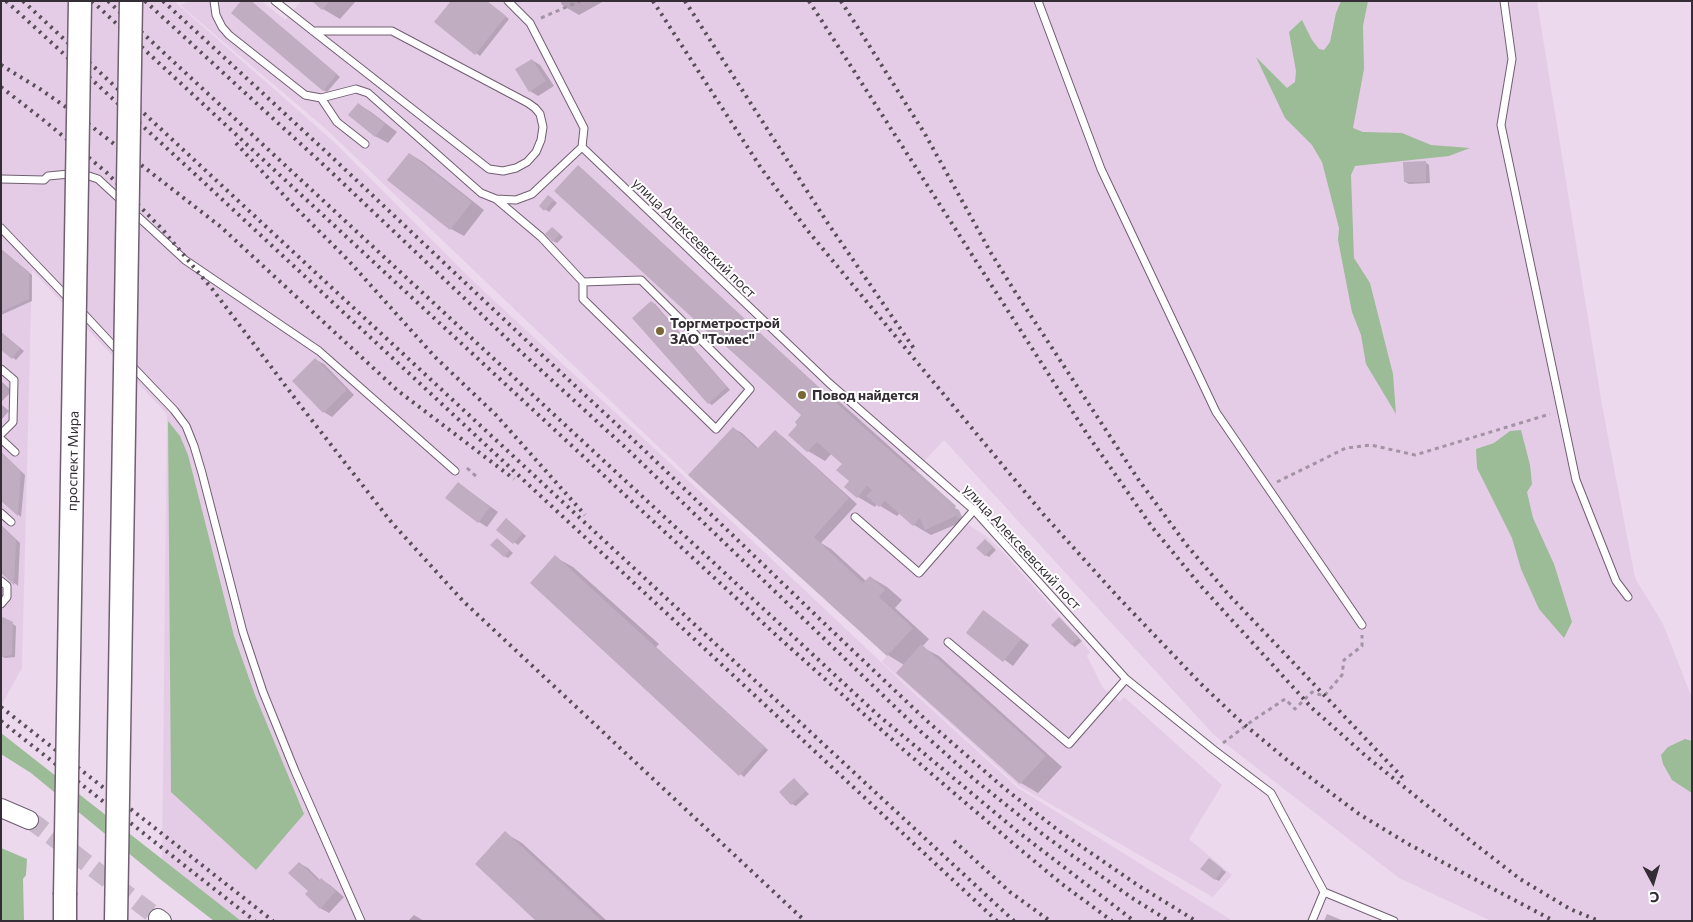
<!DOCTYPE html>
<html>
<head>
<meta charset="utf-8">
<style>
	body { margin:0 }
	#map { position:relative; width:1693px; height:922px; overflow:hidden; background:#ecd9ee; font-family:Commissioner,sans-serif }
	canvas { display:block }
	.frame { position:absolute; inset:0; border:2px solid #352d35; pointer-events:none }
	.north { position:absolute; left:1628px; top:857px; width:50px; height:50px; -webkit-text-stroke:4px #fff; paint-order:stroke; rotate:174deg; font-size:14px; font-weight:700; line-height:20px; text-align:center; color:#352d35 }
	.north::after { content:''; display:block; margin:auto; width:18px; height:22px; background:#352d35; clip-path:polygon(50% 0,100% 100%,50% 72%,0 100%) }
</style>
</head>
<body>
<div id="map">
<canvas width="1693" height="922"></canvas>
<div class="frame"></div>
<div class="north">С</div>
</div>
<script>
const c = document.querySelector('canvas').getContext('2d');
c.lineJoin = 'round';
function fillPath(path, color) { c.fillStyle = color; c.fill(path, 'evenodd'); }
const shape = rows => new Path2D(rows.map(r => 'M' + r).join(''));
function stroke(path, color, width, dash) { c.strokeStyle = color; c.lineWidth = width; c.lineCap = dash ? 'butt' : 'round'; c.setLineDash(dash || []); c.stroke(path); }
function drawText(font, color, halo, rows, align = 'center') {
  c.font = font + ' Commissioner,sans-serif'; c.lineWidth = 4; c.setLineDash([]); c.textBaseline = 'middle'; c.strokeStyle = halo; c.fillStyle = color; for (const [text, x, y, turn = 0] of rows) {
    c.save(); c.translate(x, y); c.rotate((+turn || 0) * Math.PI / 180); c.textAlign = isNaN(turn) ? turn : align; if (halo) c.strokeText(text, 0, 0); c.fillText(text, 0, 0); c.restore();
  }
}
const built = shape([
	[1,1,174,1,333,141,473,281,656,450,917,696,1018,788,1233,921,214,921,160,879,162,859,167,414,32,270,22,668,1,706],
	[192,1,261,1,285,20,301,1,1537,1,1602,405,1635,578,1663,624,1692,698,1692,921,1491,921,1399,878,1213,734,944,440,914,472,950,504,956,516,987,537,1004,553,1079,638,1090,652,1087,656,1103,688,1120,702,1124,697,1222,785,1189,839,1232,875,1213,897,1019,786,882,662,887,656,688,475,326,129,180,5]
]);
const green = shape([
	[1341,1,1368,1,1363,26,1364,69,1353,128,1363,132,1402,133,1431,145,1470,148,1449,156,1355,166,1351,175,1354,258,1370,283,1393,374,1396,414,1366,364,1361,335,1352,312,1338,240,1339,228,1322,162,1312,145,1285,118,1256,57,1287,88,1295,82,1296,71,1289,32,1302,20,1312,40,1319,49,1324,50,1330,42,1336,13],
	[168,421,180,436,188,455,234,636,255,695,304,814,256,870,171,792],
	[1521,430,1530,465,1532,484,1527,492,1533,518,1554,564,1572,622,1564,638,1539,609,1521,569,1512,538,1477,468,1476,449,1494,443,1510,431],
	[1,733,241,921,214,921,160,879,31,773,1,754],
	[1685,739,1692,741,1692,793,1672,780,1663,764,1661,755,1668,747],
	[1,848,27,859,26,875,23,879,24,921,1,921]
]);
const shadow = shape([
	[251,1,340,77,327,92,323,90],
	[314,1,356,1,340,19,323,9],
	[486,1,509,19,480,56,436,22],
	[560,1,604,1,579,15,562,5],
	[532,60,540,65,554,86,538,96,530,91],
	[358,104,371,112,397,132,388,143,375,136],
	[410,154,423,162,484,210,464,236,451,229],
	[1425,162,1429,165,1430,183,1409,184,1405,182],
	[582,169,827,395,841,403,956,506,955,508,959,510,964,521,931,535,914,525,900,513,897,516,877,504,875,507,858,497,844,464,832,453,825,461,808,451,790,435,799,425,803,415,710,332],
	[549,196,557,203,549,212,541,206],
	[553,228,563,237,557,243,553,241],
	[1,249,32,275,32,301,1,315],
	[652,302,655,304,730,390,712,405,709,403],
	[1,332,24,351,16,360,1,348],
	[316,360,324,364,354,395,332,417,324,412],
	[1,381,12,391,1,402],
	[1,404,9,411,1,420],
	[733,428,742,433,759,449,775,432,783,437,857,504,821,543,831,549,866,581,870,577,887,587,902,600,895,608,929,639,922,647,939,656,1062,767,1038,793,1021,783,897,673,904,665,888,655,788,565],
	[1,452,25,475,21,517,1,500],
	[458,483,498,512,487,527,479,522],
	[510,522,526,536,518,545,498,530],
	[1,525,20,543,18,586,1,572],
	[501,542,513,553,508,558,504,556],
	[989,543,996,550,989,557,985,555],
	[555,557,573,567,659,644,656,647,768,750,744,777,618,660],
	[984,611,1029,645,1013,666,967,632],
	[4,619,16,626,15,657,5,658,1,656],
	[1059,619,1082,641,1075,647,1071,644],
	[794,780,809,794,796,806,792,804],
	[505,833,522,843,607,921,538,921],
	[1213,862,1226,872,1219,881,1215,879],
	[299,863,308,868,321,881,322,880,330,885,344,897,329,913,320,908,310,891],
	[414,915,424,921,408,921]
]);
const building = shape([
	[241,1,251,1,337,74,323,91,231,13],
	[312,1,330,1,322,10],
	[451,1,487,1,506,16,475,55,434,22],
	[532,59,546,81,529,92,515,69],
	[358,103,385,124,375,137,348,115],
	[409,153,472,202,450,230,387,180],
	[1426,161,1426,182,1404,182,1403,162],
	[578,165,823,391,950,504,956,516,925,530,920,518,913,526,885,501,879,507,866,496,872,490,867,486,857,498,844,487,849,481,836,470,842,464,817,442,807,452,788,435,797,425,795,422,801,415,711,332,709,333,554,191],
	[548,195,554,200,544,211,539,206],
	[552,227,560,234,553,242,545,234],
	[1,249,29,272,29,299,1,312],
	[651,301,727,387,708,404,632,318],
	[1,332,20,348,12,359,1,350],
	[315,358,347,390,323,413,292,381],
	[733,427,757,449,775,430,849,498,814,537,863,583,870,576,885,590,879,597,913,628,887,656,688,475],
	[1,452,21,471,18,516,1,501],
	[458,482,490,507,478,523,445,498],
	[506,518,523,533,513,544,496,530],
	[1,525,16,540,14,585,1,573],
	[497,538,510,550,504,557,490,545],
	[985,539,993,547,985,556,976,548],
	[555,555,765,747,739,776,530,583],
	[983,610,1021,639,1003,662,966,633],
	[3,617,13,622,12,655,1,657,1,619],
	[1059,617,1079,638,1071,645,1051,625],
	[921,644,1046,756,1020,784,896,673],
	[794,778,806,791,791,805,779,792],
	[505,831,602,921,536,921,475,864],
	[1209,858,1223,869,1215,880,1200,869],
	[299,862,319,881,321,878,336,891,320,909,305,894,308,891,288,873],
	[1327,914,1344,921,1324,921]
]);
const tertiaryTunnel = shape([
	[29,820,37,825,158,918]
]);
const path = shape([
	[541,18,580,1],
	[467,468,478,478],
	[1277,482,1346,448,1371,445,1415,455,1550,414],
	[1223,743,1252,721,1285,699,1295,709,1312,692,1324,696,1342,675,1344,660,1362,646,1362,635]
]);
const service = shape([
	[214,1,216,15,222,27,229,35,305,95,321,98,356,89,368,93,481,193,496,199,516,200,532,194,582,147],
	[275,1,313,31,489,169,503,171,516,168,527,162,536,152,541,140,543,127,540,114,535,108,528,103,392,31,313,31],
	[508,1,530,23,584,128,582,147],
	[1038,1,1101,169,1216,412,1362,625],
	[1504,1,1512,59,1501,125,1576,480,1616,581,1628,597],
	[321,98,337,122,365,144],
	[582,147,829,383,974,510,1126,679,1214,750,1271,793,1324,892],
	[1,179,44,180,48,176,80,173,98,179,124,203],
	[496,199,541,237,583,282,583,299,716,429,750,389,641,280,583,282],
	[133,212,185,260,319,351,455,471],
	[1,228,70,300],
	[81,311,120,353],
	[130,364,174,410,186,426,194,446,202,473,243,632,263,692,295,771,361,921],
	[1,369,14,380,13,422,1,434],
	[1,439,15,452],
	[1,513,11,522],
	[855,517,919,573,974,510],
	[1,581,7,586,7,597,1,604],
	[948,642,1069,744,1126,679],
	[1324,892,1394,921],
	[1312,921,1324,892]
]);
const tertiary = shape([
	[1,808,29,820],
	[158,918,162,921]
]);
const primary = shape([
	[65,921,65,895]
]);
const rail = shape([
	[6,1,196,175,997,921],
	[23,1,1014,921],
	[92,1,776,635,906,752,1015,845,1062,884,1112,921],
	[108,1,878,715,1017,831,1134,921],
	[145,1,327,168,520,351,626,448,919,730,975,780,1045,836,1132,898,1169,921],
	[163,1,335,160,528,342,641,447,827,626,927,721,1004,788,1059,831,1139,886,1196,921],
	[653,1,761,168,808,231,1044,515,1118,597,1201,684,1239,720,1287,760,1359,814,1410,845,1554,921],
	[685,1,827,222,915,350],
	[809,1,1087,434,1152,527,1200,585,1312,708,1367,757,1471,841,1520,879,1570,909,1599,921],
	[841,1,925,134,991,253,1012,287,1138,479,1185,543,1228,594,1403,778],
	[1,65,40,89,73,112,221,227,397,390,514,479],
	[1,87,46,122,106,172,162,229,213,290,300,405,392,523,463,601,805,921],
	[236,143,291,203,348,260,435,357,496,415,585,515],
	[1,707,273,921],
	[1,721,255,921],
	[954,841,1010,892,1050,921]
]);
const primaryBridge = shape([
	[65,895,80,1],
	[116,921,131,1]
]);
const markers = [
	[660,331,5,"#7a6735"],
	[802,395,5,"#7a6735"]
];
const streetNames = [
	["улица Алексеевский пост",694,238,44],
	["проспект Мира",73,461,-89],
	["улица Алексеевский пост",1022,547,47]
];
const poiNames = [
	["Торгметрострой",670,323],
	["ЗАО \"Томес\"",670,339],
	["Повод найдется",812,395]
];
fillPath(built, '#e4cce6');
fillPath(green, '#9bbc96');
fillPath(shadow, '#0003');
fillPath(building, '#c0adc1');
stroke(tertiaryTunnel, '#c7b7c9', 18, [18, 9]);
stroke(service, '#705f71', 9);
stroke(tertiary, '#705f71', 20);
stroke(primary, '#705f71', 25);
stroke(path, '#a294a4', 3, [4, 4]);
stroke(service, '#fff', 7);
stroke(tertiary, '#fff', 18);
stroke(primary, '#fff', 22);
stroke(rail, '#584e58', 4, [2.5, 5]);
stroke(primaryBridge, '#705f71', 25, []);
stroke(primaryBridge, '#fff', 22);
for (const [x, y, r, color] of markers) { const dot = new Path2D(); dot.arc(x, y, r, 0, 2 * Math.PI); c.fillStyle = color; c.fill(dot); stroke(dot, '#fff', 2); }
drawText('14px', '#352d35', '#fff', streetNames);
drawText('bold 14px', '#352d35', '#fff', poiNames, 'left');
</script>
</body>
</html>
